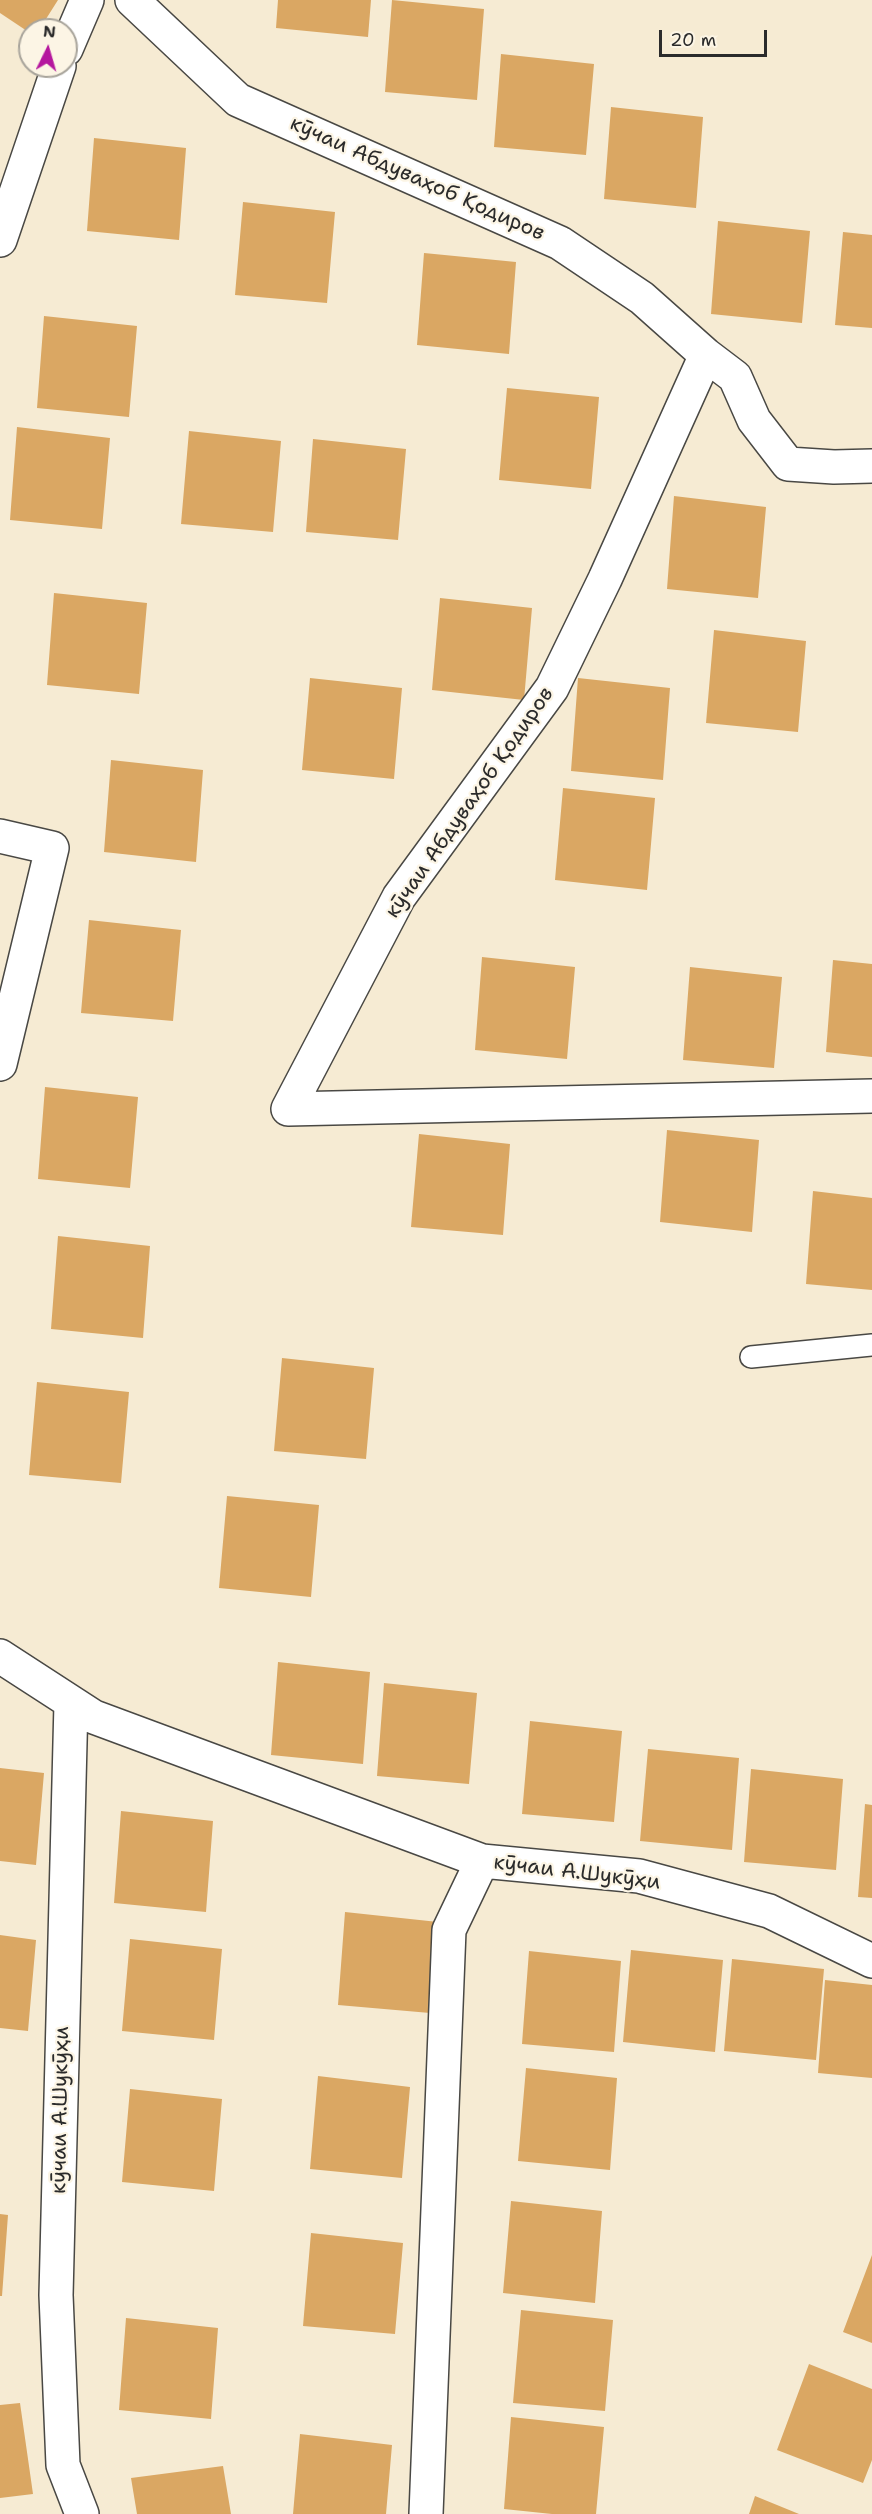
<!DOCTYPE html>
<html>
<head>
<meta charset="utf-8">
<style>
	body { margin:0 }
	#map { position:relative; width:872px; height:2514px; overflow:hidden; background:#f6ebd3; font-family:"Shantell Sans",sans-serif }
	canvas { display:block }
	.north { position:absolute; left:18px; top:18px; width:60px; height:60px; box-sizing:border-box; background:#fcf5e5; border:2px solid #a8a49b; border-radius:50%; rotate:5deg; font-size:16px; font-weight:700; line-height:24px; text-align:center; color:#2b2b2b }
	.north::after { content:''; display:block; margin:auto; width:21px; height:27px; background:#b5179e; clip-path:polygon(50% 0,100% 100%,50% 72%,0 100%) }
	.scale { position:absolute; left:659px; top:30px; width:108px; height:27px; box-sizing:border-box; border:3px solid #2b2b2b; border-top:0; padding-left:8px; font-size:18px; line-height:21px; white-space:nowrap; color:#2b2b2b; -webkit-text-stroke:4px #fcf5e5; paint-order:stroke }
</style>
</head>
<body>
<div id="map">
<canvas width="872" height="2514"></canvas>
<div class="north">N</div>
<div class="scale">20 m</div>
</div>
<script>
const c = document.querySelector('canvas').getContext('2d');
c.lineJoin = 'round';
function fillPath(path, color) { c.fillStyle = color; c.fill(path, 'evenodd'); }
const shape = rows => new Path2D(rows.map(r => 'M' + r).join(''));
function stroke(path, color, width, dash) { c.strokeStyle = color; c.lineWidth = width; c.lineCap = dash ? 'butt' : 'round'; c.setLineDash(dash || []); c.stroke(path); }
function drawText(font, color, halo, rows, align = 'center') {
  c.font = font + ' "Shantell Sans",sans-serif'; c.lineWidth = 4.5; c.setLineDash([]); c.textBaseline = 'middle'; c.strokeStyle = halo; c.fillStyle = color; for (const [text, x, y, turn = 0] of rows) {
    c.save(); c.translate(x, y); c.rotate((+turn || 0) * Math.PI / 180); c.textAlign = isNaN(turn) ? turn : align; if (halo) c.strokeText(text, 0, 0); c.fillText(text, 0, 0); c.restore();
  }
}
const building = shape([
	[0,0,58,0,39,30,30,30,30,33,0,13],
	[278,0,371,0,368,37,276,28],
	[392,0,484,9,477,100,385,92],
	[501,54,594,64,586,155,494,147],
	[611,107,703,117,696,208,604,199],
	[94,138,186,148,179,240,87,231],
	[243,202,335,212,327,303,235,295],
	[718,221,810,231,802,323,711,314],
	[843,232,872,235,872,328,835,325],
	[424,253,516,262,509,354,417,345],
	[44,316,137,326,129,417,37,408],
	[507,388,599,397,591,489,499,480],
	[17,427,110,438,102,529,10,520],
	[189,431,281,441,273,532,181,524],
	[313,439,406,449,398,540,306,532],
	[674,496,766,507,758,598,667,589],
	[54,593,147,603,139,694,47,685],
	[440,598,532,608,524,700,432,690],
	[714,630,806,641,798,732,706,723],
	[310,678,402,688,394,779,302,770],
	[578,678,670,688,663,780,571,771],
	[111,760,203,770,196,862,104,852],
	[563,788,655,798,647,890,555,880],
	[89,920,181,930,173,1021,81,1013],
	[482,957,575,967,567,1059,475,1050],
	[833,960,872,964,872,1057,826,1052],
	[690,967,782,977,774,1068,683,1060],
	[45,1087,138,1097,130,1188,38,1179],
	[667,1130,759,1140,752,1232,660,1222],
	[419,1134,510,1144,503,1235,411,1227],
	[813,1191,872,1198,872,1290,806,1284],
	[58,1236,150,1246,143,1338,51,1329],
	[282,1358,374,1368,366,1459,274,1451],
	[37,1382,129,1392,121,1483,29,1475],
	[227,1496,319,1505,311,1597,219,1588],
	[278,1662,370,1672,363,1764,271,1755],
	[384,1683,477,1693,469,1784,377,1776],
	[530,1721,622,1731,614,1822,522,1814],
	[648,1749,739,1758,732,1850,640,1841],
	[0,1768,44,1773,36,1865,0,1861],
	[751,1769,843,1779,836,1870,744,1862],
	[865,1804,872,1805,872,1898,858,1897],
	[121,1811,213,1821,206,1912,114,1903],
	[345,1912,438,1922,430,2013,338,2005],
	[0,1935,36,1940,28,2031,0,2028],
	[130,1939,222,1949,214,2040,122,2031],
	[631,1950,723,1960,715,2052,623,2042],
	[529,1951,621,1961,614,2052,522,2044],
	[732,1959,824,1969,816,2060,724,2051],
	[825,1980,872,1985,872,2078,818,2073],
	[526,2068,617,2078,610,2170,518,2161],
	[318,2076,410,2087,402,2178,310,2169],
	[130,2089,222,2099,214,2191,122,2182],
	[511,2201,602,2211,595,2303,503,2293],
	[0,2214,8,2215,2,2296,0,2296],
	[311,2233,403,2243,395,2334,303,2326],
	[872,2255,872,2343,843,2332],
	[521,2310,613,2320,605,2411,513,2403],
	[126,2318,218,2328,211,2419,119,2410],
	[809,2364,872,2389,872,2460,863,2483,777,2450],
	[20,2403,33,2494,0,2498,0,2405],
	[511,2417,604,2427,596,2514,552,2514,504,2509],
	[300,2434,392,2445,386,2514,293,2514],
	[223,2466,231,2514,137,2514,131,2478],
	[755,2496,799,2514,749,2514]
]);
const service = shape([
	[751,1357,872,1345]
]);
const minor = shape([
	[132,0,238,100,560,243,642,298,706,355,735,377,754,420,788,464,834,467,872,466],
	[66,49,87,0],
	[0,240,59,66],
	[706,355,605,579,552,688,399,897,288,1109,872,1096],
	[0,836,52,848,0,1064],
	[0,1656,94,1717,482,1861,639,1876,769,1911,872,1961],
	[71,1703,56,2295,63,2465,82,2514],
	[426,2514,449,1930,482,1861]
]);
const streetNames = [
	["кӯчаи Абдуваҳоб Қодиров",417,179,24],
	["кӯчаи Абдуваҳоб Қодиров",470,803,-55],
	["кӯчаи А.Шукӯҳи",577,1873,7],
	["кӯчаи А.Шукӯҳи",61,2110,-89]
];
fillPath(building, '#daa763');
stroke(service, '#494844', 24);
stroke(minor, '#494844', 36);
stroke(service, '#fff', 21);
stroke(minor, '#fff', 33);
drawText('21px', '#2b2b2b', '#fcf5e5', streetNames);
</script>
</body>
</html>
